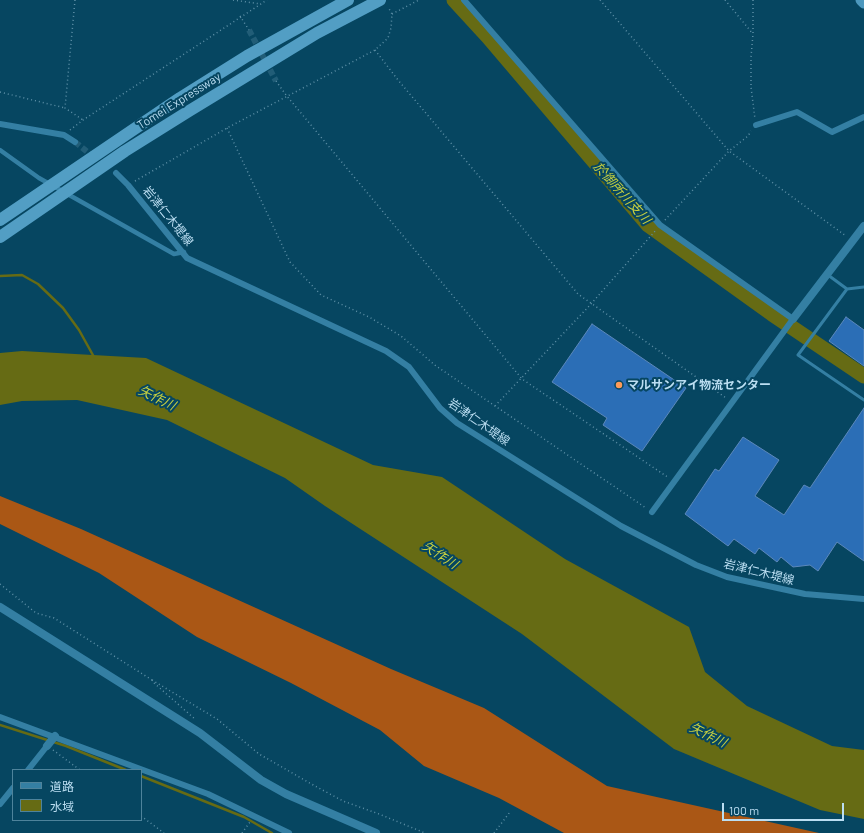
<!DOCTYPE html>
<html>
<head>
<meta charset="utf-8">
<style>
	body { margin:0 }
	#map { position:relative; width:864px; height:833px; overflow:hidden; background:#064661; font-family:Barlow,"Noto Sans JP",sans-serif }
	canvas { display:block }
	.legend { position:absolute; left:12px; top:769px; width:130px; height:52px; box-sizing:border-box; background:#064661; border:1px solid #4e839b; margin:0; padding:5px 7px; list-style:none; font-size:12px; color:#bbdef2 }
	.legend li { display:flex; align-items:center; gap:8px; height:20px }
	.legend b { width:20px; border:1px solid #4e839b }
	.scale { position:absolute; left:722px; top:803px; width:122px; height:18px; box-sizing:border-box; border:2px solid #bbdef2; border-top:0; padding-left:5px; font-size:12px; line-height:14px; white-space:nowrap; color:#bbdef2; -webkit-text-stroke:3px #064661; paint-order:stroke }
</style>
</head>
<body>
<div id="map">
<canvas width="864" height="833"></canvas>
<ul class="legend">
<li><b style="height:5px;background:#347fa3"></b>道路</li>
<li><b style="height:11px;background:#666b14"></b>水域</li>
</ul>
<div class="scale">100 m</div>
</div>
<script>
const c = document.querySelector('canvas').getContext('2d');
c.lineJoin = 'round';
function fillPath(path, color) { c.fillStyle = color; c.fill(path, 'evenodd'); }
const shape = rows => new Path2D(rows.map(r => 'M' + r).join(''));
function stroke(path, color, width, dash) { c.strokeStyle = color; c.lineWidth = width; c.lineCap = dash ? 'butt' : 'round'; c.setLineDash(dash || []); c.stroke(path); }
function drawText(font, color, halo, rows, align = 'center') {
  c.font = font + ' Barlow,"Noto Sans JP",sans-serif'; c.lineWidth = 4; c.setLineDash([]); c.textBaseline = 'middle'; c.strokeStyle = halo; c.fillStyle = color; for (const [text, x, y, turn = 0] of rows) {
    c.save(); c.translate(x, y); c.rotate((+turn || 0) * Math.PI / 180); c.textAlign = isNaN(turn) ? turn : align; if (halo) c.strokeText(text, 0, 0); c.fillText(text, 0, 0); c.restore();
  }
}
const forest = shape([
	[0,496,81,529,391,669,484,708,607,786,819,833,564,833,499,798,424,766,380,730,291,683,197,637,99,573,0,524]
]);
const water = shape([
	[22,351,146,358,373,465,442,477,565,559,689,627,705,672,747,706,832,746,864,750,864,819,820,810,674,749,522,634,325,506,285,478,167,420,77,400,22,401,0,405,0,353]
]);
const stream = shape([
	[0,276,22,275,38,284,63,308,79,330,94,357],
	[0,725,66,746,126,770],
	[141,776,244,817,272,833]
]);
const river = shape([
	[454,0,488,37,648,225,772,314,864,376]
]);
const building = shape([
	[846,317,864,330,864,366,829,341,846,317],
	[592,324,686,388,642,451,603,425,607,418,552,382,592,324],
	[864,408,864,561,837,542,818,571,810,565,793,567,781,557,777,562,759,548,755,554,734,539,728,546,685,514,715,469,719,471,743,437,779,460,755,496,784,515,804,485,810,488,864,408]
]);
const minorTunnel = shape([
	[249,30,276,81],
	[75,142,94,157]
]);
const path = shape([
	[75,0,65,108,83,120],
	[233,0,261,4],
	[600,0,729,151,846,236],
	[725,0,753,34],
	[753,0,753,34,751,57,751,87,755,119],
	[392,14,419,0],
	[240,16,249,30],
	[375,50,398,80,578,294,726,398],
	[276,81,286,95,522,379,669,478],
	[0,92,65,108],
	[227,128,290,262,321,295,369,317,401,336,436,366,646,508],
	[70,130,83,120,267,0],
	[135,181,227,128,375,50,388,38,391,28,392,14,388,7],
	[665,220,729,151,748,136,751,131],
	[495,406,591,304,656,230],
	[0,584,36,613,54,618,152,680],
	[152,680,217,719,259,754,315,786,343,801,379,814,425,833],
	[154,683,196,720],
	[53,750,80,770],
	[141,816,164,833],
	[242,833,250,822],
	[494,833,510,812]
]);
const service = shape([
	[828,275,847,289,864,287],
	[847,289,798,355,864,400]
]);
const pedestrian = shape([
	[0,150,39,178,174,254,184,252]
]);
const minor = shape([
	[464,0,660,225,793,319,652,512],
	[0,124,64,135,75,142],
	[756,125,797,112,832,132,864,117],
	[116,173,128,185,187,258,386,351,409,367,440,408,457,423,621,526,696,565,727,577,805,594,864,599],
	[0,717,208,794,289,833],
	[28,770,47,746],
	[0,804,13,788]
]);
const tertiary = shape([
	[793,319,864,226],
	[0,607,200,733,261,780,286,794,376,833],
	[47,746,55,736]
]);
const trunk = shape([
	[861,0,864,3]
]);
const motorway = shape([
	[0,220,180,98,247,56,348,0],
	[0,237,125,151,189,111,317,33,380,0]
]);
const markers = [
	[619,385,4,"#fe9b59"]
];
const streetNames = [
	["Tomei Expressway",179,101,-32],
	["岩津仁木堤線",168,216,51],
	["岩津仁木堤線",479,422,35],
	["岩津仁木堤線",759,572,14]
];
const poiNames = [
	["マルサンアイ物流センター",627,385]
];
const waterNames = [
	["於御所川支川",622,193,48],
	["矢作川",157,398,26],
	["矢作川",440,555,33],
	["矢作川",708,735,26]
];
fillPath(forest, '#aa5715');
fillPath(water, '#666b14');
stroke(stream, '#666b14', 2.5);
stroke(river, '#666b14', 15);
fillPath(building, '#2b6eb6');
stroke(building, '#5c88bb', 1);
stroke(minorTunnel, '#215d77', 6, [6, 3]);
stroke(path, '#5e90a7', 1.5, [1, 3]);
stroke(service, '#347fa3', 3);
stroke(pedestrian, '#347fa3', 4.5);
stroke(minor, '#347fa3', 6);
stroke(tertiary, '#347fa3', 8);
stroke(trunk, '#4c98be', 11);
stroke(motorway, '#529ec4', 12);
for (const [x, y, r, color] of markers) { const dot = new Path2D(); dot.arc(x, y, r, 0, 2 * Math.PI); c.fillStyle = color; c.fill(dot); stroke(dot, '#064661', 1.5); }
drawText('12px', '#bbdef2', '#064661', streetNames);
drawText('bold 12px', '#bbdef2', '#064661', poiNames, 'left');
drawText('italic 13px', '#c7d040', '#064661', waterNames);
</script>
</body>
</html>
